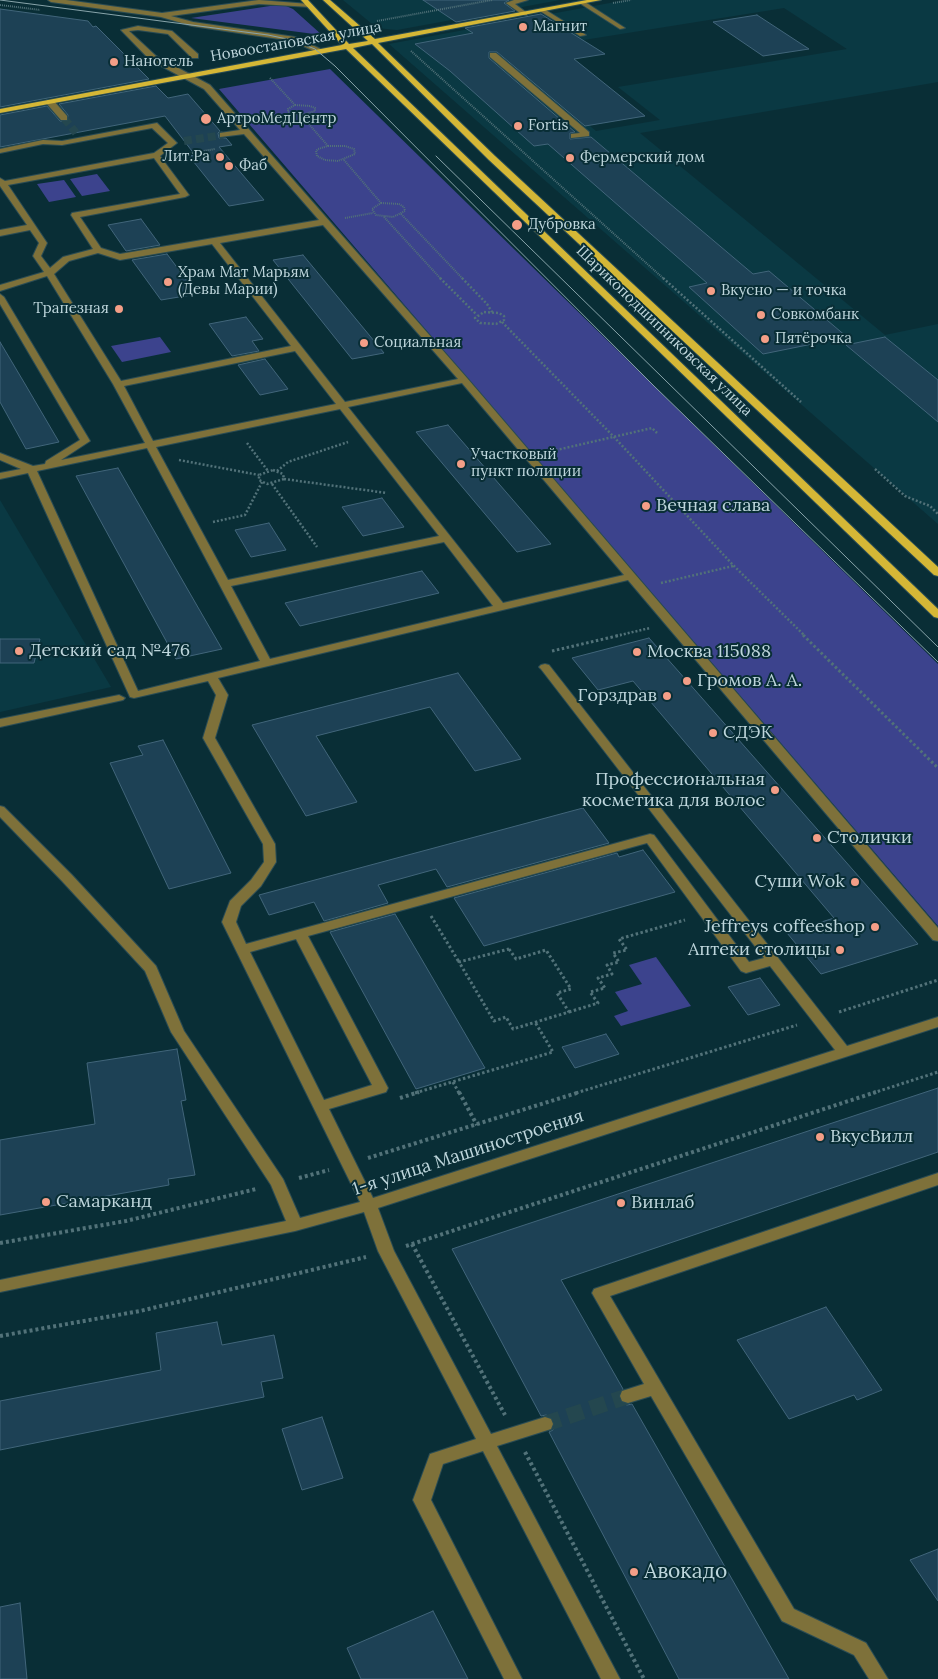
<!DOCTYPE html>
<html>
<head>
<meta charset="utf-8">
<style>
	body { margin:0 }
	canvas { display:block; background:#092e36 }
</style>
</head>
<body>
<canvas width="938" height="1679"></canvas>
<script>
const c = document.querySelector('canvas').getContext('2d');
c.lineJoin = 'round';
function fillPath(path, color) { c.fillStyle = color; c.fill(path, 'evenodd'); }
const shape = rows => new Path2D(rows.map(r => 'M' + r).join(''));
function stroke(path, color, width, dash) { c.strokeStyle = color; c.lineWidth = width; c.lineCap = dash ? 'butt' : 'round'; c.setLineDash(dash || []); c.stroke(path); }
function drawText(font, color, halo, rows, align = 'center') {
  c.font = font + ' Lora,serif'; c.lineWidth = 4; c.setLineDash([]); c.textBaseline = 'middle'; c.strokeStyle = halo; c.fillStyle = color; for (const [text, x, y, turn = 0] of rows) {
    c.save(); c.translate(x, y); c.rotate((+turn || 0) * Math.PI / 180); c.textAlign = isNaN(turn) ? turn : align; if (halo) c.strokeText(text, 0, 0); c.fillText(text, 0, 0); c.restore();
  }
}
const built = shape([
	[343,0,560,0,397,30,377,28],
	[626,0,938,0,938,82,640,133,885,335,938,324,938,524,389,44],
	[784,8,847,49,618,87,660,120,596,131,502,53],
	[0,500,61,603,111,687,0,712]
]);
const green = shape([
	[270,6,286,6,293,9,322,35,191,18],
	[330,69,938,664,938,926,219,89],
	[97,174,110,191,82,196,70,179],
	[64,180,76,197,49,202,37,184],
	[160,337,171,352,122,362,111,346],
	[656,957,691,1006,621,1026,614,1016,628,1011,615,992,642,984,629,965]
]);
const building = shape([
	[423,0,509,0,504,3,515,11,456,22,423,0],
	[0,9,88,21,93,27,96,26,149,79,0,107,0,9],
	[541,14,605,54,574,59,645,116,585,126,497,52,489,52,489,58,575,132,570,133,570,139,591,137,753,274,769,271,847,337,763,354,689,287,707,283,548,144,534,146,450,71,415,44,473,33,465,28,541,14],
	[757,15,809,49,763,56,713,22,757,15],
	[156,86,168,98,188,94,220,131,218,133,219,138,226,138,232,145,219,147,264,200,229,206,189,156,195,155,165,116,0,147,0,115,47,106,60,121,67,122,68,115,59,104,156,86],
	[141,219,160,245,126,251,108,225,141,219],
	[167,254,197,294,161,300,132,260,167,254],
	[303,255,332,290,384,353,352,359,273,260,303,255],
	[246,317,263,339,252,341,259,351,232,356,209,324,246,317],
	[885,337,938,380,938,422,846,345,885,337],
	[0,342,25,384,59,442,26,449,0,402,0,342],
	[265,359,288,389,260,395,238,365,265,359],
	[448,425,551,544,517,552,416,432,448,425],
	[118,468,188,590,222,649,176,659,76,476,118,468],
	[382,498,404,527,363,536,342,507,382,498],
	[269,523,286,550,251,557,235,530,269,523],
	[422,571,439,593,300,626,285,603,422,571],
	[649,638,687,681,918,944,821,974,787,933,834,918,633,681,598,690,572,658,649,638],
	[0,639,40,639,34,663,0,663,0,639],
	[458,673,521,759,475,771,430,707,316,736,357,802,306,816,252,725,458,673],
	[163,740,231,873,169,889,110,763,143,755,138,746,163,740],
	[583,808,609,843,447,887,436,869,378,885,388,903,324,921,314,902,269,915,259,895,583,808],
	[643,850,675,892,484,946,454,898,617,853,619,857,643,850],
	[395,914,418,953,485,1068,416,1089,330,932,395,914],
	[760,978,780,1005,748,1015,728,987,760,978],
	[606,1034,619,1054,575,1068,562,1047,606,1034],
	[177,1049,186,1100,181,1101,195,1175,168,1179,169,1185,0,1215,0,1140,95,1124,87,1063,177,1049],
	[938,1088,938,1152,561,1280,623,1389,618,1395,620,1402,627,1405,632,1404,789,1679,679,1679,549,1432,553,1430,555,1425,553,1418,546,1415,541,1416,452,1249,938,1088],
	[826,1307,882,1390,857,1400,854,1395,789,1419,737,1340,826,1307],
	[217,1322,222,1345,274,1335,283,1378,261,1382,264,1397,0,1450,0,1401,161,1370,156,1333,217,1322],
	[322,1417,343,1478,302,1490,282,1429,322,1417],
	[938,1549,938,1601,910,1560,938,1549],
	[20,1603,27,1679,0,1679,0,1607,20,1603],
	[433,1611,468,1679,361,1679,347,1648,433,1611]
]);
const minorTunnelFar1 = shape([
	[64,118,76,133],
	[184,141,223,135]
]);
const minorTunnel = shape([
	[545,1424,628,1396]
]);
const pathFar3 = shape([
	[613,3,631,0],
	[0,5,40,10],
	[377,21,492,0],
	[411,51,664,279],
	[270,78,295,105],
	[295,105,310,106,315,108,315,111,301,115,288,112,288,109,295,105],
	[301,115,328,146],
	[328,146,345,146,354,149,355,154,338,161,325,160,317,156,316,151,318,149,328,146],
	[186,154,215,149],
	[344,160,381,203],
	[381,203,399,204,404,207,405,211,393,217,376,215,372,209,381,203],
	[401,214,463,279],
	[384,217,441,279],
	[345,218,373,213]
]);
const pathFar2 = shape([
	[440,278,477,315],
	[462,278,487,304,492,312],
	[663,278,801,402],
	[484,312,499,313,504,316,504,320,496,324,480,323,475,318,484,312],
	[502,322,614,437,733,565,805,636],
	[247,443,268,471],
	[548,452,652,428,657,433],
	[179,460,259,475],
	[875,469,905,496,930,506,938,514],
	[273,470,283,474,284,479,267,484,259,480,259,475,273,470],
	[277,471,288,462,348,442],
	[284,479,387,493],
	[272,484,317,547],
	[213,522,245,515,262,482],
	[661,583,733,566],
	[616,636,650,628]
]);
const pathFar1 = shape([
	[803,635,938,768],
	[552,651,621,635],
	[431,916,459,962],
	[509,949,516,959,546,950,571,989,557,993,569,1012,513,1029,506,1017,494,1021,459,962,509,949],
	[569,1012,598,1003,590,992,605,988,598,978,612,974,607,965,619,962,613,953,627,950,619,939,685,920],
	[839,1012,938,980],
	[453,1082,459,1093],
	[415,1093,553,1052,535,1022],
	[576,1093,797,1025],
	[873,1093,938,1072]
]);
const path = shape([
	[459,1092,477,1125],
	[400,1098,419,1092],
	[368,1158,580,1092],
	[299,1178,329,1170],
	[0,1243,126,1221,256,1189],
	[412,1244,505,1415],
	[406,1246,876,1092],
	[0,1336,140,1311,366,1257],
	[525,1452,644,1679]
]);
const minor = shape([
	[48,0,66,0,162,13,259,0,309,4,312,6,311,7,259,4,171,16,193,22,295,37,327,52,320,54,293,41,192,26,161,17,51,2,48,0],
	[514,0,528,0,515,4,527,13,527,15,523,15,506,3,514,0],
	[581,2,585,2,625,28,620,29,581,4,581,2],
	[540,9,544,9,586,35,580,36,540,11,540,9],
	[138,26,172,31,198,54,198,58,192,58,168,34,138,30,129,31,156,56,210,85,467,378,938,928,938,941,933,940,628,580,218,678,228,695,215,738,275,844,276,862,261,886,241,906,236,922,246,944,650,834,654,835,749,962,764,958,541,669,539,667,541,665,545,664,549,665,847,1046,938,1017,938,1027,378,1208,394,1251,491,1434,545,1417,551,1419,553,1424,551,1429,497,1446,620,1679,601,1679,483,1451,443,1464,431,1500,522,1679,504,1679,413,1500,430,1454,476,1439,378,1251,364,1212,295,1231,0,1292,0,1280,286,1221,271,1185,171,1032,145,971,62,881,0,817,0,806,4,807,72,875,156,966,184,1031,283,1179,300,1218,360,1202,222,922,230,901,251,880,264,862,263,844,203,738,216,695,208,681,134,698,130,697,28,473,0,479,0,473,21,469,0,460,0,453,33,466,45,464,46,461,80,440,0,304,0,294,4,297,90,441,61,460,145,443,113,384,47,276,0,291,0,285,44,272,33,256,39,243,30,230,0,236,0,230,27,225,0,186,0,178,5,181,154,153,168,143,152,128,62,145,43,144,0,153,0,149,43,140,62,141,157,123,177,143,160,156,189,195,185,197,80,217,101,248,120,254,319,220,244,134,220,137,220,133,240,130,204,89,150,60,121,30,138,26],
	[154,158,180,194,72,213,71,215,93,249,63,257,50,268,41,256,47,243,8,185,154,158],
	[323,225,458,379,345,402,220,243,323,225],
	[212,244,291,346,121,381,54,274,69,261,98,253,120,260,212,244],
	[295,351,336,404,153,441,124,386,295,351],
	[462,383,624,575,503,603,348,407,462,383],
	[340,409,439,536,228,580,156,447,340,409],
	[147,448,260,661,138,691,37,471,147,448],
	[444,542,493,606,270,659,231,586,444,542],
	[647,843,741,971,746,973,770,966,835,1050,373,1198,329,1109,386,1092,388,1088,308,936,647,843],
	[296,939,372,1085,324,1100,250,952,296,939],
	[490,53,496,53,589,132,589,136,571,138,571,134,580,133,490,57,490,53],
	[47,100,53,100,67,116,67,120,61,120,47,104,47,100],
	[119,695,125,698,123,700,0,727,0,719,119,695],
	[938,1173,938,1185,610,1296,794,1609,866,1643,888,1679,869,1679,854,1655,782,1621,651,1396,628,1403,622,1401,620,1396,622,1391,644,1384,592,1293,594,1289,938,1173]
]);
const major = shape([
	[301,0,308,0,349,44,368,41,323,0,330,0,375,39,587,0,601,0,378,43,495,156,938,567,938,576,934,575,489,160,372,44,353,48,938,609,938,618,934,617,346,49,0,113,0,109,342,45,301,0]
]);
const tram = shape([
	[0,0,268,35,292,40,315,49,335,66,654,386,938,662],
	[436,156,938,647]
]);
const markers = [
	[523,27,5,"#f49e87"],
	[114,62,5,"#f49e87"],
	[206,119,6,"#f49e87"],
	[518,126,5,"#f49e87"],
	[220,157,5,"#f49e87"],
	[570,158,5,"#f49e87"],
	[229,166,5,"#f49e87"],
	[517,225,6,"#f49e87"],
	[168,282,5,"#f49e87"],
	[711,291,5,"#f49e87"],
	[119,309,5,"#f49e87"],
	[761,315,5,"#f49e87"],
	[765,339,5,"#f49e87"],
	[364,343,5,"#f49e87"],
	[461,464,5,"#f49e87"],
	[646,506,5,"#f49e87"],
	[19,651,5,"#f49e87"],
	[637,652,5,"#f49e87"],
	[687,681,5,"#f49e87"],
	[667,696,5,"#f49e87"],
	[713,733,5,"#f49e87"],
	[775,790,5,"#f49e87"],
	[817,838,5,"#f49e87"],
	[855,882,5,"#f49e87"],
	[875,927,5,"#f49e87"],
	[840,950,5,"#f49e87"],
	[820,1137,5,"#f49e87"],
	[46,1202,5,"#f49e87"],
	[621,1203,5,"#f49e87"],
	[634,1572,5,"#f49e87"]
];
const farPoinames = [
	["Магнит",533,27],
	["Нанотель",124,62],
	["АртроМедЦентр",217,119],
	["Fortis",528,126],
	["Лит.Ра",210,157,"right"],
	["Фермерский дом",580,158],
	["Фаб",239,166],
	["Дубровка",528,225],
	["Храм Мат Марьям",178,273],
	["(Девы Марии)",178,290],
	["Вкусно — и точка",721,291],
	["Трапезная",109,309,"right"],
	["Совкомбанк",771,315],
	["Пятёрочка",775,339],
	["Социальная",374,343],
	["Участковый",471,455],
	["пункт полиции",471,472]
];
const farStreetnames = [
	["Новоостаповская улица",296,42,-10],
	["Шарикоподшипниковская улица",664,331,44]
];
const poiNames = [
	["Вечная слава",656,506],
	["Детский сад №476",29,651],
	["Москва 115088",647,652],
	["Громов А. А.",697,681],
	["Горздрав",657,696,"right"],
	["СДЭК",723,733],
	["Профессиональная",765,780,"right"],
	["косметика для волос",765,801,"right"],
	["Столички",827,838],
	["Суши Wok",845,882,"right"],
	["Jeffreys coffeeshop",865,927,"right"],
	["Аптеки столицы",830,950,"right"],
	["ВкусВилл",830,1137],
	["Самарканд",56,1202],
	["Винлаб",631,1203]
];
const streetNames = [
	["1-я улица Машиностроения",468,1153,-18]
];
const nearPoinames = [
	["Авокадо",644,1572]
];
fillPath(built, '#0a3943');
fillPath(green, '#3c438d');
fillPath(building, '#1d4155');
stroke(building, '#41657a', 1);
stroke(minorTunnelFar1, '#24474f', 8, [8, 4]);
stroke(minorTunnel, '#24474f', 16, [16, 8]);
stroke(minor, '#2a4c54', 2);
stroke(major, '#2a4c54', 2);
stroke(pathFar3, '#527279', 2, [1, 1]);
stroke(pathFar2, '#527279', 2.5, [2, 2]);
stroke(pathFar1, '#527279', 3, [2.5, 2.5]);
stroke(path, '#527279', 4, [3, 3]);
fillPath(minor, '#7e713a');
fillPath(major, '#d5b736');
stroke(tram, '#88a4aa', 1);
for (const [x, y, r, color] of markers) { const dot = new Path2D(); dot.arc(x, y, r, 0, 2 * Math.PI); c.fillStyle = color; c.fill(dot); stroke(dot, '#092e36', 2); }
drawText('15px', '#bed6dc', '#092e36', farPoinames, 'left');
drawText('15px', '#bed6dc', '#092e36', farStreetnames);
drawText('18px', '#bed6dc', '#092e36', poiNames, 'left');
drawText('18px', '#bed6dc', '#092e36', streetNames);
drawText('21px', '#bed6dc', '#092e36', nearPoinames, 'left');
</script>
</body>
</html>
